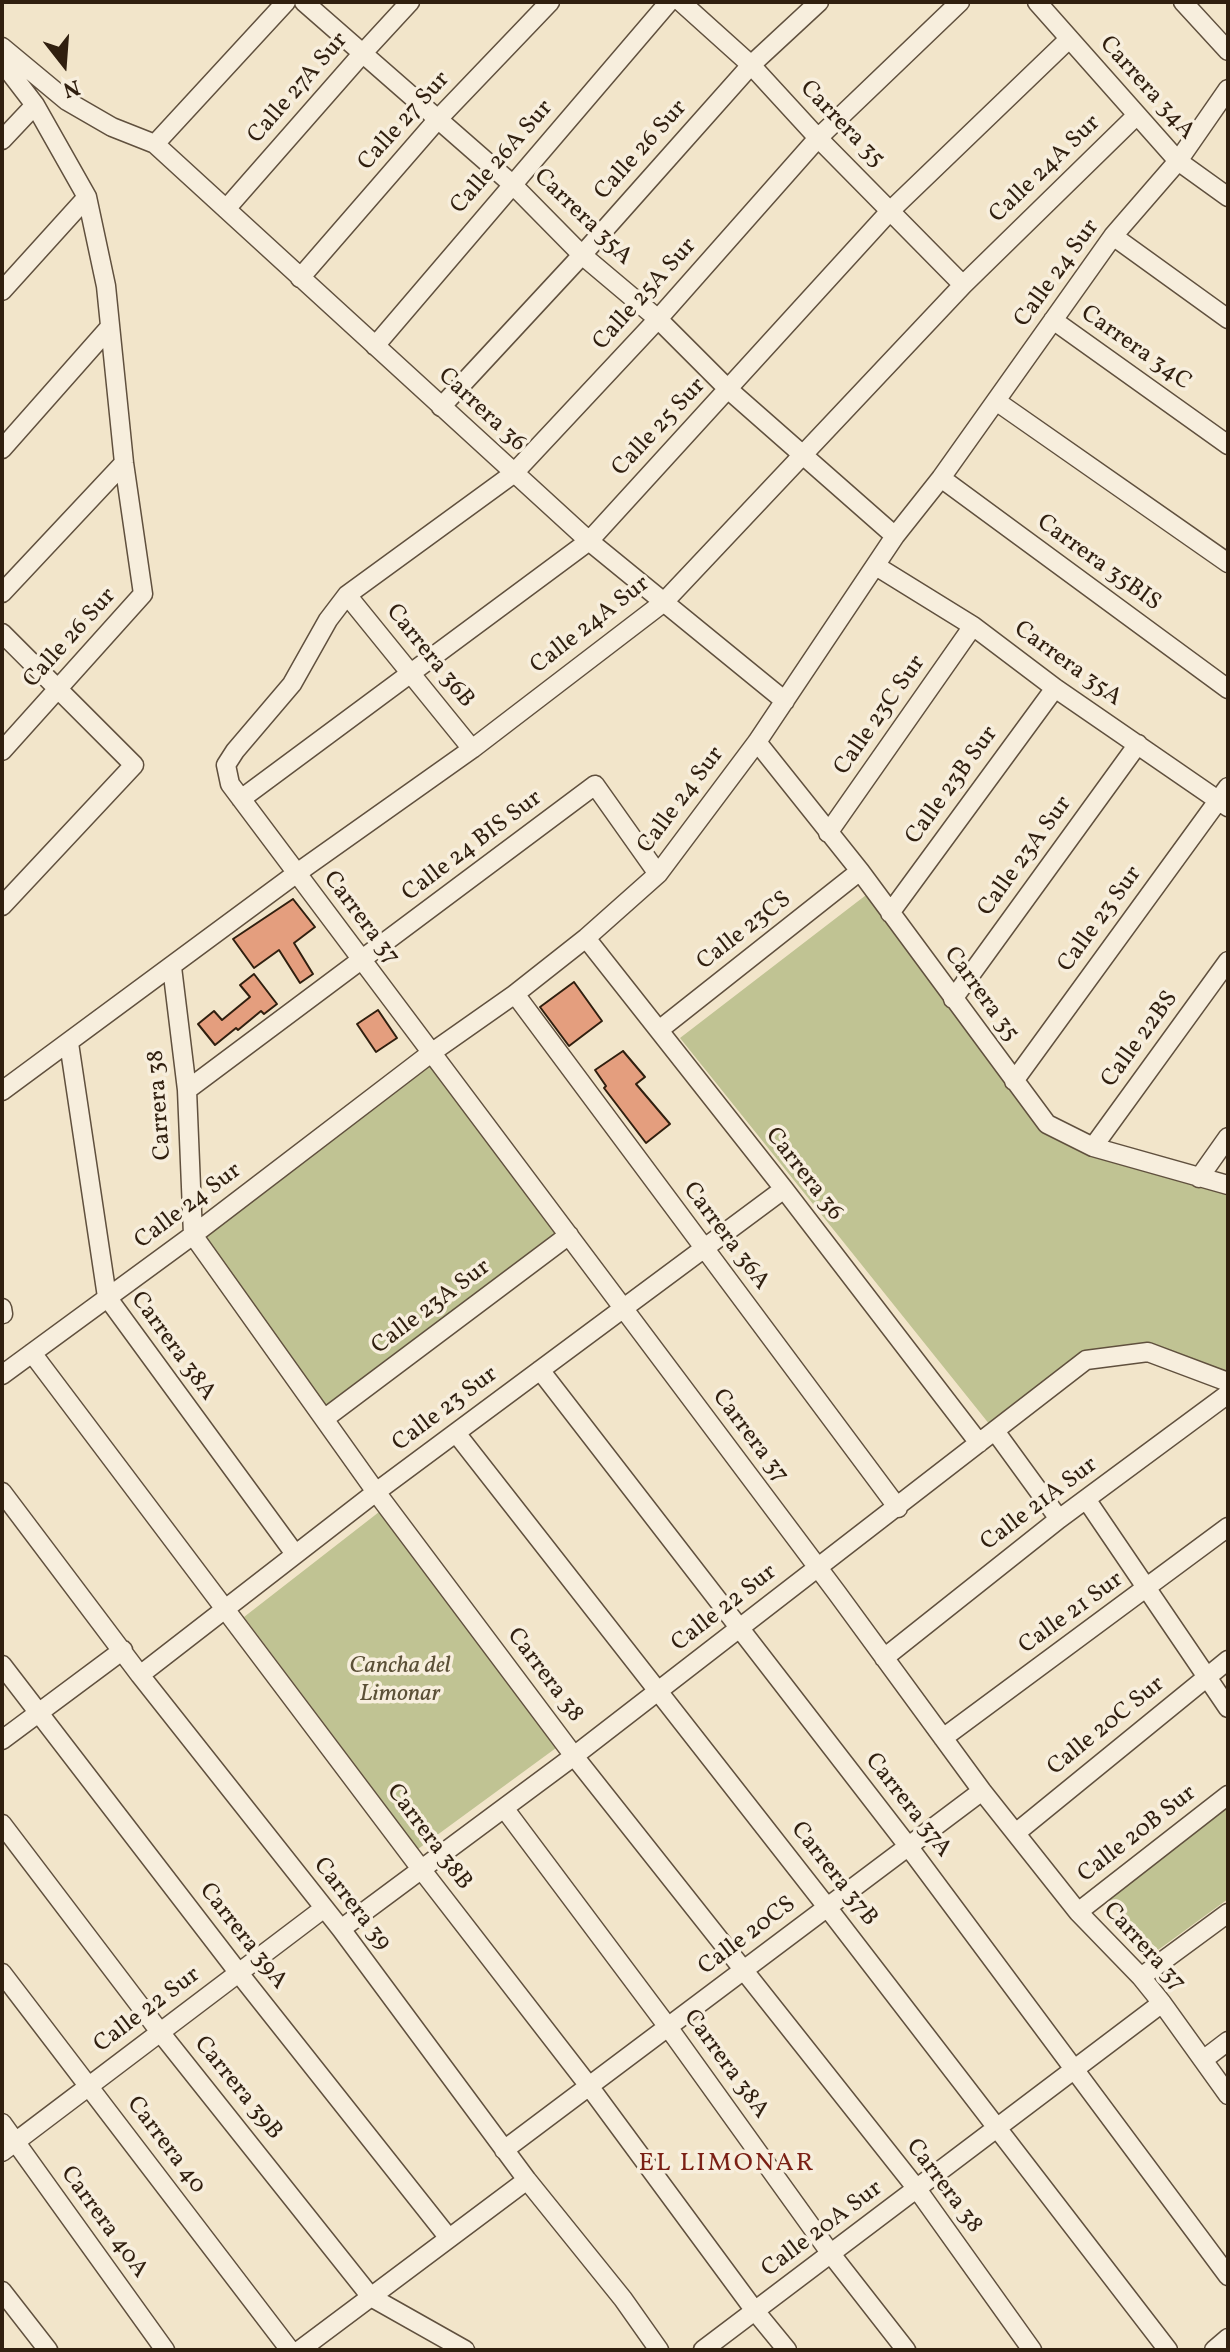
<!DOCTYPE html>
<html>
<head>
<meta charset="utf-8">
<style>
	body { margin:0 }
	#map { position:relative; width:1230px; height:2352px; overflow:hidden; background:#f2e5ca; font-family:Vollkorn,serif }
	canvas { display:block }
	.frame { position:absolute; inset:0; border:4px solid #301f0f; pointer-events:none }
	.north { position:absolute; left:24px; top:24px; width:80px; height:80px; -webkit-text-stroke:6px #f7eedd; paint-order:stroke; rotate:163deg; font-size:22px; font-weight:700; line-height:32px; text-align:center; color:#301f0f }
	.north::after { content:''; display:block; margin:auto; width:28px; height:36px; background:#301f0f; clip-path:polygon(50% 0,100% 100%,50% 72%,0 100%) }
</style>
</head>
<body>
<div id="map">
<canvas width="1230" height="2352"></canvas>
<div class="frame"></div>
<div class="north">N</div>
</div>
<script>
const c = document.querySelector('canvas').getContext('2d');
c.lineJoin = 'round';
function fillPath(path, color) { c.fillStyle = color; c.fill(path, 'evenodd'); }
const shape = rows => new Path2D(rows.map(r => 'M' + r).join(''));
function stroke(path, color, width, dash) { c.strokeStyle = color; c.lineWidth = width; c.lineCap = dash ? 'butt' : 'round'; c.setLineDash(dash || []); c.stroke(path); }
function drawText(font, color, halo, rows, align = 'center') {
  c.font = font + ' Vollkorn,serif'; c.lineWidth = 7; c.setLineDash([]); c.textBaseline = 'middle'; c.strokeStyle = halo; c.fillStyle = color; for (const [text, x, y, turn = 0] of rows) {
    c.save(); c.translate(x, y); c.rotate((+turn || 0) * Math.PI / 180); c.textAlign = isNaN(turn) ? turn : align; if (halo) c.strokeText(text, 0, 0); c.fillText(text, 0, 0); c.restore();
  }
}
const green = shape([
	[870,892,1044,1129,1151,1171,1195,1186,1228,1192,1228,1378,1152,1349,1081,1353,990,1425,680,1038],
	[429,1062,559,1235,327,1410,202,1235],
	[379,1512,556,1748,418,1849,244,1617],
	[1228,1806,1228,1899,1158,1950,1106,1898]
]);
const building = shape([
	[293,899,315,927,294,943,313,974,300,983,279,950,254,968,233,939,293,899],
	[254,974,277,1004,264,1014,261,1011,238,1030,236,1028,215,1045,198,1024,214,1011,222,1020,250,997,240,985,254,974],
	[574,982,602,1021,569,1046,540,1007,574,982],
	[378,1010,397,1038,376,1052,357,1024,378,1010],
	[623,1051,645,1077,636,1084,670,1124,646,1143,604,1088,606,1086,595,1070,623,1051]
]);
const minor = shape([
	[304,2,512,184,582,255,658,319,729,390,895,536],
	[681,2,751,65,818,138,963,285],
	[960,2,818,138,658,319,513,474,347,595,328,620,292,684,235,751,226,765,230,784,837,1593,982,1791,1078,1912,1141,1977,1162,2003,1228,2095],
	[1037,2,1178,161,1228,197],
	[1183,2,1228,51],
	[2,47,67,101,112,127,155,144,589,541,785,701],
	[2,62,35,105,87,197,106,286,124,463,143,594,2,751],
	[2,140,35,105],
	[155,144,286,2],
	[226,209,362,54,410,2],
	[1113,236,1228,319],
	[300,278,438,119,550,2],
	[2,291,87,197],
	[1053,320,1228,445],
	[375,346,669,2],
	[996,401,1228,563],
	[441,407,582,255,751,65,819,2],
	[2,449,109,328],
	[941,478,1228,689],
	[876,566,973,626,1055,688,1228,807],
	[2,593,124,463],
	[347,595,472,749],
	[2,633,134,765,2,906],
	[757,742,860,871,1047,1124,1093,1147,1228,1185],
	[241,799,589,541,890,211,1069,39],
	[828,833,973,626],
	[890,913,1055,688],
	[586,938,784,1189,979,1443],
	[172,967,187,1090,193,1235,376,1492,574,1756,917,2189,1032,2350],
	[515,994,898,1508],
	[953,999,1138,744],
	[659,1030,860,871],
	[69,1043,107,1297,295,1554],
	[1014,1081,1228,787],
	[187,1090,595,785,658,874],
	[2,1091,297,873,472,749,664,602,963,285,1137,115],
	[1093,1147,1228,961],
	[1199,1178,1228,1137],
	[2,1308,3,1314],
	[32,1353,421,1869,589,2086,755,2311,787,2350],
	[540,1370,908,1846,1228,2276],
	[2,1375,193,1235,431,1053,515,994,586,938,658,874,757,742,895,536,941,478,1113,236,1178,161,1228,89],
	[324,1419,569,1235],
	[995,1431,1059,1519],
	[456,1433,827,1907,1168,2350],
	[2,1492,140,1675,341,1929,527,2180,623,2299,659,2350],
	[1086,1499,1228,1708],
	[884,1658,1059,1519,1228,1394],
	[2,1665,238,1972,448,2237],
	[140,1675,376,1492,784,1189],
	[943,1738,1228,1527],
	[2,1740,123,1650],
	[504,1808,668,2027,831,2254,906,2350],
	[2,1824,160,2032,371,2297,465,2350],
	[1017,1832,1228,1660],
	[1078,1912,1228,1795],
	[341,1929,574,1756,1086,1360,1148,1352,1228,1382],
	[2,1973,290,2350],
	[1141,1977,1228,1913],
	[1203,2060,1228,2041],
	[2,2123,165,2350],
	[504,2150,982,1791],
	[2,2152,323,1909],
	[2,2291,48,2350],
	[300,2350,527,2180],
	[703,2350,1162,2003],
	[1214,2350,1228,2338]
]);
const streetNames = [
	["Calle 27A Sur",299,89,-49],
	["Carrera 34A",1146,89,48],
	["Calle 27 Sur",405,122,-48],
	["Carrera 35",841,125,46],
	["Calle 26 Sur",642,151,-48],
	["Calle 26A Sur",503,158,-49],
	["Calle 24A Sur",1046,170,-44],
	["Carrera 35A",582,218,44],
	["Calle 24 Sur",1058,274,-54],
	["Calle 25A Sur",646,295,-48],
	["Carrera 34C",1135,349,35],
	["Carrera 36",481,411,43],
	["Calle 25 Sur",660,428,-47],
	["Carrera 35BIS",1098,564,36],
	["Calle 24A Sur",591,626,-38],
	["Calle 26 Sur",71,639,-48],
	["Carrera 36B",429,657,51],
	["Carrera 35A",1067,665,36],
	["Calle 23C Sur",881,716,-55],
	["Calle 23B Sur",953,786,-54],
	["Calle 24 Sur",682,801,-53],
	["Calle 24 BIS Sur",473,847,-37],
	["Calle 23A Sur",1026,857,-54],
	["Carrera 37",360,919,53],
	["Calle 23 Sur",1101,920,-54],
	["Calle 23CS",745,932,-38],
	["Carrera 35",980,995,54],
	["Calle 22BS",1141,1040,-54],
	["Carrera 38",161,1105,-94],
	["Carrera 36",803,1175,52],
	["Calle 24 Sur",189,1207,-37],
	["Carrera 36A",725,1237,53],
	["Calle 23A Sur",432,1308,-37],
	["Carrera 38A",172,1347,54],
	["Calle 23 Sur",446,1410,-37],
	["Carrera 37",749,1437,53],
	["Calle 21A Sur",1040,1505,-37],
	["Calle 22 Sur",725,1609,-38],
	["Calle 21 Sur",1072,1614,-36],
	["Carrera 38",544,1676,53],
	["Calle 20C Sur",1107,1727,-39],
	["Carrera 37A",907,1806,52],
	["Calle 20B Sur",1138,1835,-38],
	["Carrera 38B",428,1838,53],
	["Carrera 37B",833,1875,52],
	["Carrera 39",351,1905,52],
	["Carrera 39A",242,1937,52],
	["Calle 20CS",748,1937,-37],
	["Carrera 37",1143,1948,48],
	["Calle 22 Sur",148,2011,-37],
	["Carrera 38A",725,2065,54],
	["Carrera 39B",237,2089,51],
	["Carrera 40",165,2146,53],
	["Carrera 38",943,2187,53],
	["Carrera 40A",103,2223,54],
	["Calle 20A Sur",823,2230,-37]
];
const parkNames = [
	["Cancha del",400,1668],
	["Limonar",400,1696]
];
const neighbourhoodNames = [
	["EL LIMONAR",727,2165]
];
fillPath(green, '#c0c393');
fillPath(building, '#e49e7e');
stroke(building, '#301f0f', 2);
stroke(minor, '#60503e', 21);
stroke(minor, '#f7eedd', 18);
drawText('24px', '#301f0f', '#f7eedd', streetNames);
drawText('italic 24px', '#5b5037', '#f7eedd', parkNames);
c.letterSpacing = '2px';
drawText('26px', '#7a1f14', '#f7eedd', neighbourhoodNames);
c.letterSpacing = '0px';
</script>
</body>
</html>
